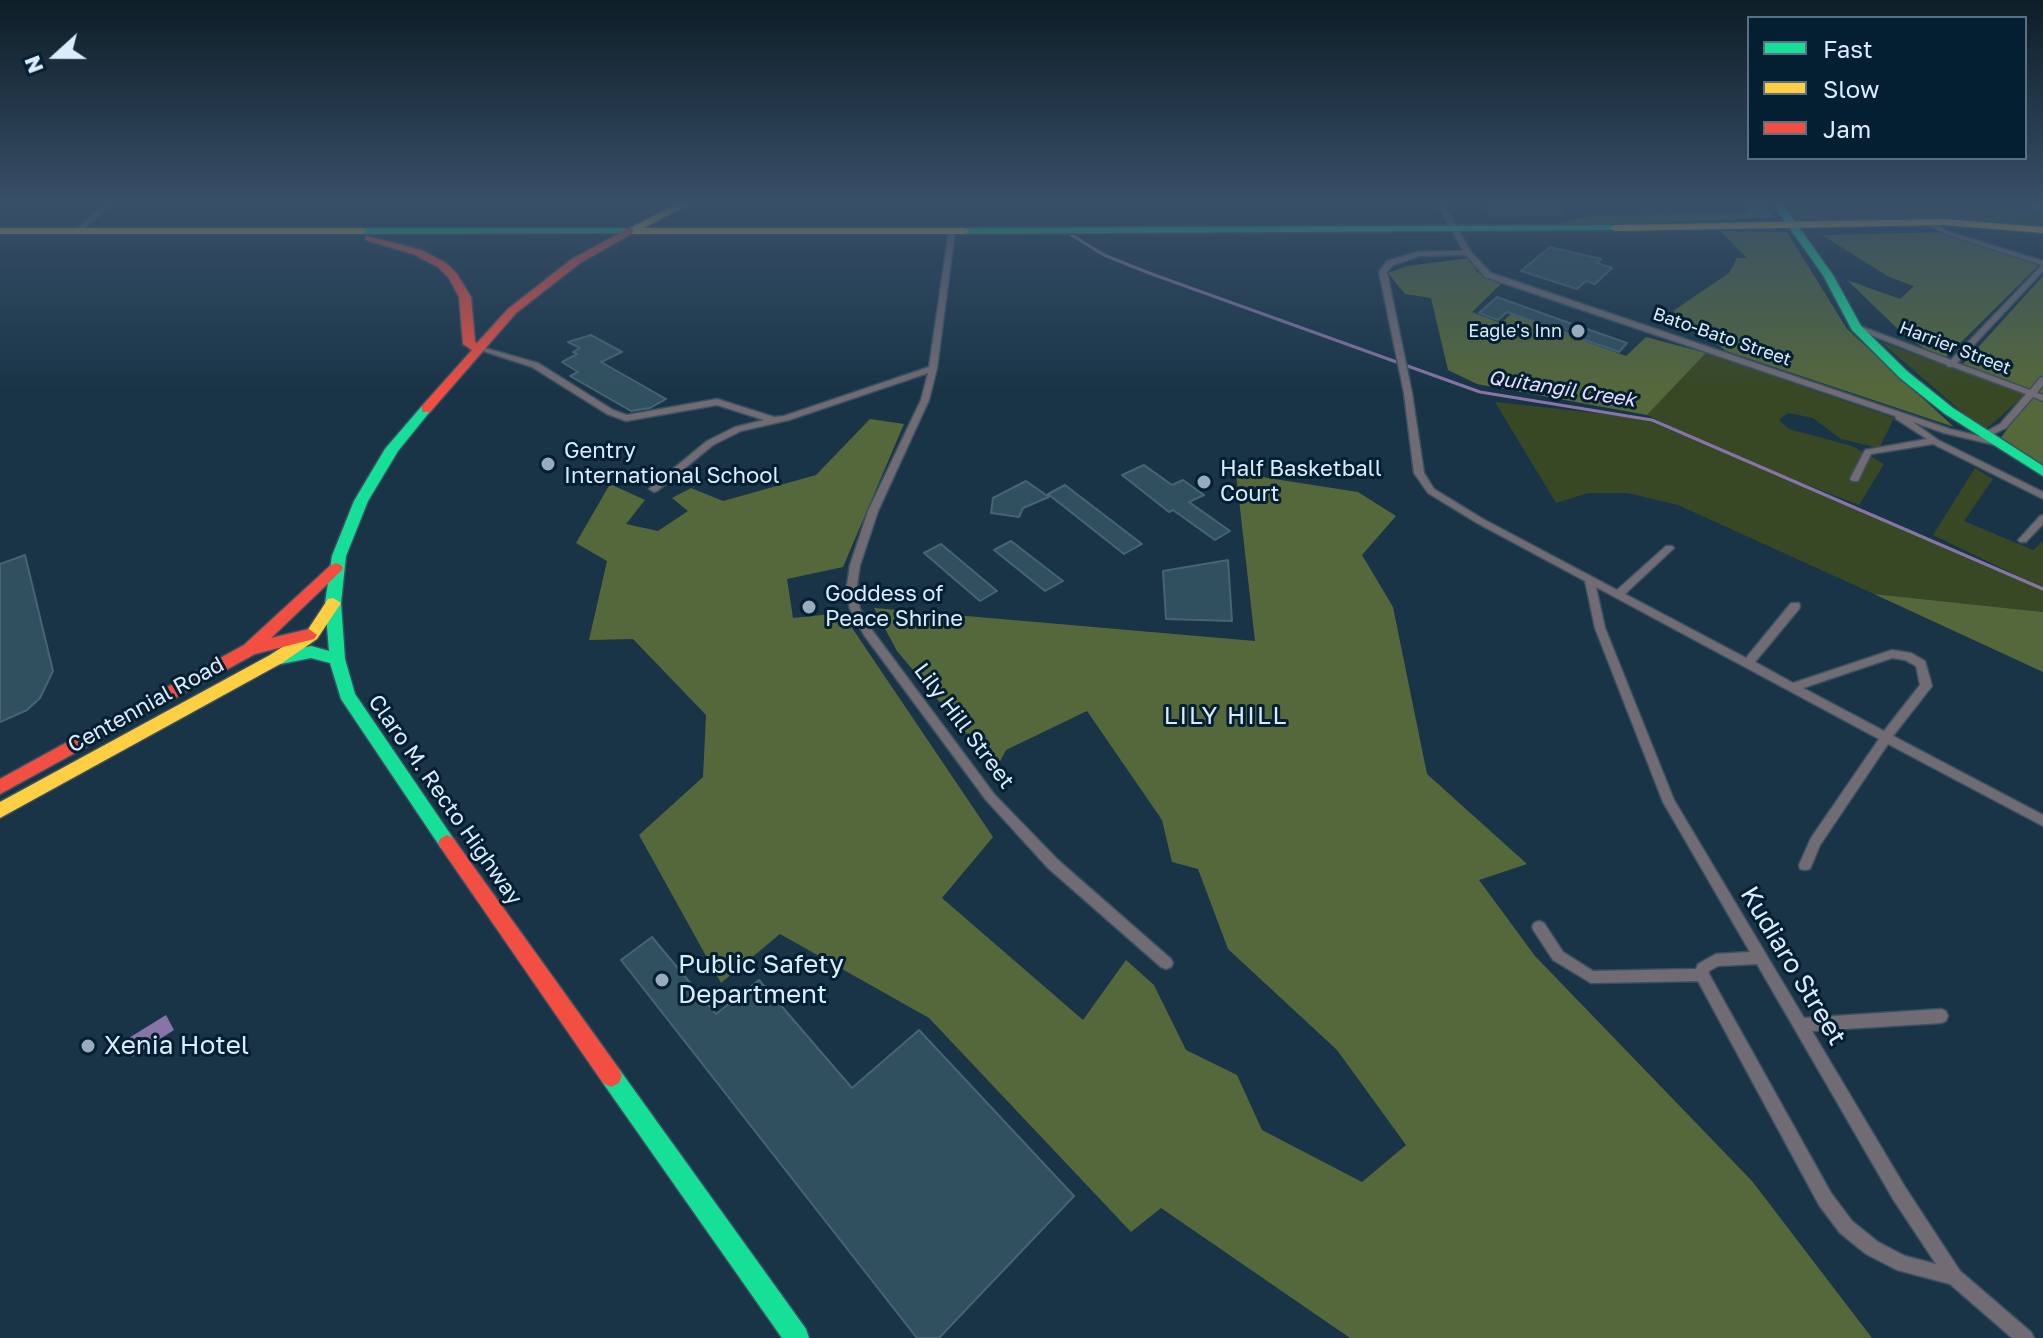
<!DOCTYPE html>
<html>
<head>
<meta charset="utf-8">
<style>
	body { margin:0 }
	#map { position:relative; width:2043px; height:1338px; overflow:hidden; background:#193447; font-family:"Golos Text",sans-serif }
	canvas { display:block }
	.legend { position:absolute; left:1747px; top:16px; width:280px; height:144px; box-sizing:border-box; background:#051f32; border:2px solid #5b7183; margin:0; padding:10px 14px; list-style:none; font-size:24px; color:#dbedfd }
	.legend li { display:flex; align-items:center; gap:16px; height:40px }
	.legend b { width:40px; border:2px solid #5b7183 }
	.north { position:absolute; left:16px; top:16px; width:80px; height:80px; -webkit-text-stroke:6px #051f32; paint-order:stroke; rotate:249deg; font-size:22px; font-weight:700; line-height:32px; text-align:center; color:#dbedfd }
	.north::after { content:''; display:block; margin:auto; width:28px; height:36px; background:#dbedfd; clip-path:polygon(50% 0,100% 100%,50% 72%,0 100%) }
</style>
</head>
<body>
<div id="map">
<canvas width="2043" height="1338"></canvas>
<ul class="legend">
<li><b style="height:10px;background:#16e098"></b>Fast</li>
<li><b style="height:10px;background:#ffcf43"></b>Slow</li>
<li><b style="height:10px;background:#f24e42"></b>Jam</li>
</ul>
<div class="north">N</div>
</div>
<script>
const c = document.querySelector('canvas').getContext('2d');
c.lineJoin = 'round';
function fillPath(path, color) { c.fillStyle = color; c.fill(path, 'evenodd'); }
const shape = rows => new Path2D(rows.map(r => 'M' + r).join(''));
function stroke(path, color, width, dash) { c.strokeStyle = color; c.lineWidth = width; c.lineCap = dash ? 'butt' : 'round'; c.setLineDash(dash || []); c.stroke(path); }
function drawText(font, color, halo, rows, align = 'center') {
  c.font = font + ' "Golos Text",sans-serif'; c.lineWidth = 6; c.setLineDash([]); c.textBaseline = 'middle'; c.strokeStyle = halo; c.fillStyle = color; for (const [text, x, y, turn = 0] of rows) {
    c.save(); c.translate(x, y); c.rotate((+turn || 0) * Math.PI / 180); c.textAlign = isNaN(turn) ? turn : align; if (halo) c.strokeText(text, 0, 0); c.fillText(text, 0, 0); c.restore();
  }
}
const green = shape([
	[1782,205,1845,205,1880,211,1910,205,2027,205,2043,211,2043,227,1960,219,1802,221,1789,215],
	[1881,342,2026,394,1984,431],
	[1706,353,1894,418,1879,448,1841,439,1813,418,1788,413,1779,420,1789,429,1852,446,1884,464,1859,505,1745,461,2024,579,1933,535,1975,468,1993,479,1964,521,2033,550,2043,541,2043,612,1874,594,1678,505,1628,493,1588,493,1556,503,1495,402,1642,418,1725,453,1647,415]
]);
const forest = shape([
	[1742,205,1769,205,1775,218,1546,226,1591,216,1750,213],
	[1720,231,1787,232,1847,329,1954,427,1726,351,1673,311,1729,273,1737,258,1747,258],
	[1951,232,2042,262,1942,361,1901,332,1847,280,1900,299,1914,286,1889,277,1822,235],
	[1470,258,1477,272,1502,283,1472,312,1501,323,1511,314,1626,356,1646,337,1706,353,1647,415,1477,384,1448,370,1431,298,1405,294,1388,273,1407,266],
	[2043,276,2043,394,1962,365],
	[2032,394,2043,398,2043,465,2000,439],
	[870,419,904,424,843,567,787,579,793,618,842,613,993,837,942,898,1083,1020,1126,960,1154,985,1186,1050,1237,1075,1262,1130,1362,1182,1406,1145,1337,1050,1228,949,1198,869,1172,862,1162,820,1087,711,1006,750,996,769,897,651,874,608,1255,641,1236,473,1358,492,1396,516,1362,555,1393,607,1427,774,1527,864,1479,880,1535,956,1752,1181,1872,1338,1350,1338,1161,1208,1131,1232,929,1018,780,934,721,983,639,835,703,777,706,715,633,639,589,640,607,561,576,543,610,484,645,500,626,524,658,531,688,511,672,498,691,488,723,501,816,475],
	[1874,594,2043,612,2043,672]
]);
const water = shape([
	[166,1015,174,1030,132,1057,124,1041]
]);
const stream = shape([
	[1070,234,1104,255,1149,273,1480,392,1652,420,2043,589]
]);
const building = shape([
	[1483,205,1563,205,1563,214,1491,216,1483,205],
	[1550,247,1601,259,1597,263,1612,268,1595,284,1586,281,1577,289,1521,271,1550,247],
	[1497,297,1561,320,1627,343,1619,352,1507,312,1498,320,1479,313,1497,297],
	[591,335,622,352,601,362,666,399,650,408,631,411,570,376,578,372,562,362,577,354,573,352,580,348,568,342,591,335],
	[1144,465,1172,485,1183,480,1204,495,1189,502,1230,531,1215,540,1173,510,1169,512,1122,475,1144,465],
	[1026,481,1049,497,1023,508,1019,517,991,513,993,498,1026,481],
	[1065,485,1142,544,1124,554,1048,494,1065,485],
	[1011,541,1063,581,1045,591,994,550,1011,541],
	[941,544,997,591,980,601,924,553,941,544],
	[25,555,53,671,40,698,27,710,0,722,0,564,25,555],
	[1228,560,1232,621,1166,619,1163,571,1228,560],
	[652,937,716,1014,759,980,852,1088,919,1030,1074,1196,939,1338,917,1338,621,960,652,937]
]);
const street = shape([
	[103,205,110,205,80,232,76,232,76,230,103,205],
	[1438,205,1444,205,1471,252,1491,273,1950,429,1983,437,1983,433,2000,424,2026,394,1953,367,1948,367,1947,365,1853,328,1860,326,1951,360,2042,265,1945,234,1926,223,1926,221,1930,221,1949,232,2043,261,2043,271,1957,363,2030,390,2040,378,2043,377,2043,385,2037,393,2043,395,2043,401,2033,397,2006,428,1987,437,2002,441,2002,445,1999,446,1944,433,1913,422,1938,440,2043,492,2043,499,1933,444,1871,454,1858,481,1852,481,1850,479,1865,450,1927,439,1896,419,1895,416,1485,277,1466,255,1420,256,1393,265,1387,272,1412,393,1424,473,1434,489,1483,519,1617,590,1666,546,1672,546,1674,548,1672,550,1625,594,1746,658,1791,603,1799,603,1800,606,1799,609,1755,662,1793,683,1892,650,1911,653,1925,661,1932,686,1893,736,2043,815,2043,826,1888,744,1820,845,1810,869,1805,870,1800,869,1799,865,1811,838,1879,739,1596,587,1605,628,1674,800,1804,1018,1941,1009,1946,1011,1948,1016,1946,1021,1941,1023,1812,1031,1905,1187,1960,1271,2031,1332,2034,1338,2012,1338,1950,1284,1897,1270,1866,1254,1840,1233,1819,1205,1698,981,1591,983,1553,960,1534,931,1532,927,1534,923,1539,921,1544,923,1563,952,1593,971,1696,969,1698,964,1716,954,1750,952,1663,802,1595,628,1585,581,1477,523,1428,493,1414,473,1404,393,1379,272,1387,261,1417,252,1463,251,1438,205],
	[1892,658,1905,660,1916,666,1920,685,1884,731,1803,688,1892,658],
	[1757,964,1893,1199,1936,1264,1905,1256,1878,1242,1852,1221,1831,1193,1709,974,1709,971,1718,966,1757,964],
	[952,229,955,231,937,368,929,400,878,511,860,565,856,592,860,609,872,630,994,794,1058,860,1171,959,1173,963,1171,967,1166,969,1161,967,1048,868,986,800,864,635,850,609,846,592,850,565,868,511,921,400,928,373,789,420,741,431,713,445,657,491,654,492,649,489,651,487,707,441,735,427,764,420,717,405,626,421,607,414,532,367,474,348,478,346,538,363,613,410,627,415,717,399,774,417,784,416,929,367,949,231,952,229],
	[2043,515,2043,524,2026,542,2020,542,2018,540,2020,538,2040,516,2043,515]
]);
const fast = shape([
	[1773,205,1783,205,1833,275,1861,326,1908,372,1953,408,2043,466,2043,476,1945,414,1900,378,1852,330,1823,275,1773,205],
	[2030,205,2043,205,2043,211,2032,207,2030,205],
	[1615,225,1619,226,1619,230,964,234,959,231,964,228,1615,225],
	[625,228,629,229,629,233,362,234,357,231,362,228,625,228],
	[426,405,432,409,398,451,368,501,346,556,341,603,345,659,355,694,453,838,456,843,453,848,447,851,441,848,341,699,330,663,311,658,276,665,268,659,276,653,311,646,329,651,325,603,332,556,354,501,385,449,422,406,426,405],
	[611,1065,619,1069,806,1329,809,1338,782,1338,603,1083,600,1076,603,1069,611,1065]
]);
const slow = shape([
	[675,205,687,205,644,228,964,228,969,231,964,234,629,234,624,231,675,205],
	[1944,219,2043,227,2043,233,1944,225,1615,231,1610,228,1615,225,1944,219],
	[0,228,362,228,367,231,362,234,0,234,0,228],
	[333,598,341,603,317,639,282,663,0,818,0,802,270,655,307,631,328,599,333,598]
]);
const jam = shape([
	[629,228,633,229,633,233,580,263,516,313,430,412,422,412,422,406,472,350,463,344,459,297,449,278,438,267,413,254,366,240,366,236,421,250,446,263,457,274,471,297,475,342,477,343,508,309,572,259,629,228],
	[336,563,341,565,343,568,341,571,271,638,309,629,317,635,314,639,255,654,0,794,0,779,244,645,331,565,336,563],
	[447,835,453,838,619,1069,622,1076,619,1083,611,1087,603,1083,441,848,438,843,441,838,447,835]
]);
const markers = [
	[1578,331,8,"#97acbd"],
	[548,464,8,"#97acbd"],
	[1204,482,8,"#97acbd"],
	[809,607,8,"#97acbd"],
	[662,980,8,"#97acbd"],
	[88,1046,8,"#97acbd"]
];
const farPoinames = [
	["Eagle's Inn",1562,331]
];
const farStreetnames = [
	["Bato-Bato Street",1722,337,19],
	["Harrier Street",1955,348,21]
];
const farWaternames = [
	["Quitangil Creek",1562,389,9]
];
const poiNames = [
	["Gentry",564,451],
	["International School",564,476],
	["Half Basketball",1220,469],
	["Court",1220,494],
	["Goddess of",825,594],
	["Peace Shrine",825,619]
];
const streetNames = [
	["Centennial Road",146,705,-29],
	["Lily Hill Street",964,726,53],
	["Claro M. Recto Highway",445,800,55]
];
const neighbourhoodNames = [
	["LILY HILL",1226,716]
];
const nearPoinames = [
	["Public Safety",678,965],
	["Department",678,995],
	["Xenia Hotel",104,1046]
];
const nearStreetnames = [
	["Kudiaro Street",1793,966,59]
];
fillPath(green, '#384824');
fillPath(forest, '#55683b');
fillPath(water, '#8875a7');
stroke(stream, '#8875a7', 3);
fillPath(building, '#30505f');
stroke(building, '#466472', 2);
stroke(street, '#3b5161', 3);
stroke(fast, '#3b5161', 3);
stroke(slow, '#3b5161', 3);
stroke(jam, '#3b5161', 3);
fillPath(street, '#716b73');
fillPath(fast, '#16e098');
fillPath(slow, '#ffcf43');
fillPath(jam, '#f24e42');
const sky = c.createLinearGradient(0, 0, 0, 392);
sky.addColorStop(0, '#0e1d27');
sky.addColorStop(0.52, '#385069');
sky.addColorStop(1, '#38506900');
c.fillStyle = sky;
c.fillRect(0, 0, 2043, 392);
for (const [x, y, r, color] of markers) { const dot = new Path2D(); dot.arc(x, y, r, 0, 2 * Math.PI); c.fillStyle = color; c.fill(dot); stroke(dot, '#051f32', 3); }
drawText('18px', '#dbedfd', '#051f32', farPoinames, 'right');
drawText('18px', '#dbedfd', '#051f32', farStreetnames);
drawText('italic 20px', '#ebddfd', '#051f32', farWaternames);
drawText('22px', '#dbedfd', '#051f32', poiNames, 'left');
drawText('22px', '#dbedfd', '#051f32', streetNames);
c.letterSpacing = '2px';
drawText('24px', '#dbedfd', '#051f32', neighbourhoodNames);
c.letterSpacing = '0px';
drawText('26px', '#dbedfd', '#051f32', nearPoinames, 'left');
drawText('26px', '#dbedfd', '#051f32', nearStreetnames);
</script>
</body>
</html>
